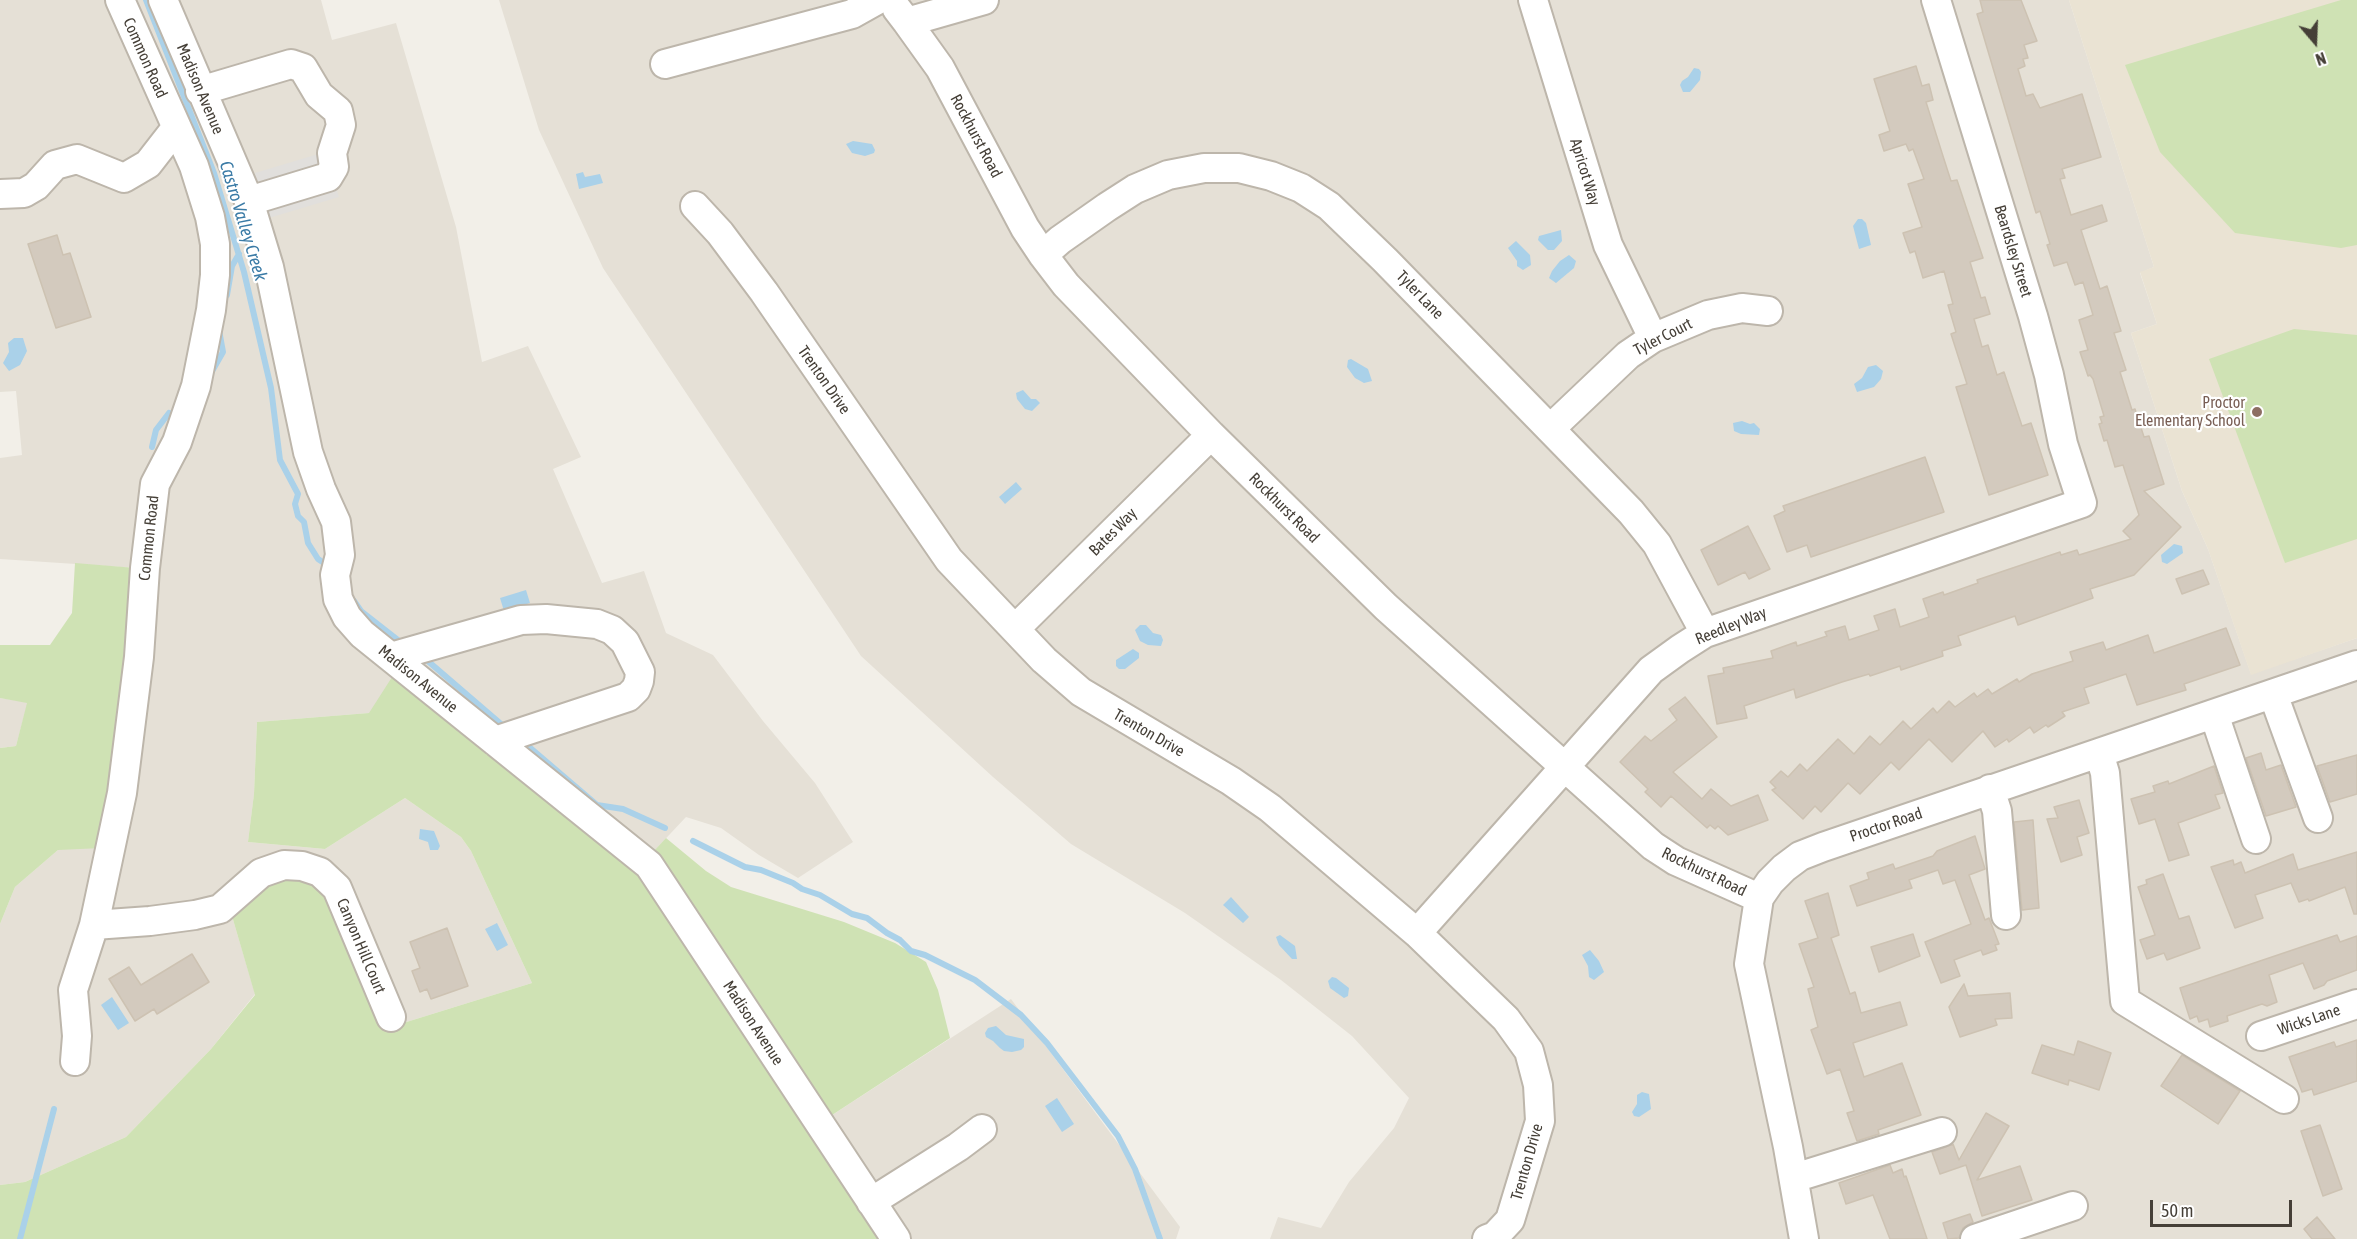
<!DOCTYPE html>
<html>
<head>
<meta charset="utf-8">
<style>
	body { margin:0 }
	#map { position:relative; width:2357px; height:1239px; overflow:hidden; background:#f2efe8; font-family:"Asap Condensed",sans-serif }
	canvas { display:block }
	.north { position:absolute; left:2285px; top:12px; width:60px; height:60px; -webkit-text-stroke:4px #fff; paint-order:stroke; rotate:161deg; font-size:16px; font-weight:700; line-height:24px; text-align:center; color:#453f37 }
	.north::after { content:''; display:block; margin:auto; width:21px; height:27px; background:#453f37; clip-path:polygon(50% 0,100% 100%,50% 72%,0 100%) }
	.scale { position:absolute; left:2150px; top:1200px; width:142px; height:27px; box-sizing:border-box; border:3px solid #453f37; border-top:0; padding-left:8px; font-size:18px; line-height:21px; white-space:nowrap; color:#453f37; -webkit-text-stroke:4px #fff; paint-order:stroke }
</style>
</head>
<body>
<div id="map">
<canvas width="2357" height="1239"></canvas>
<div class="north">N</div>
<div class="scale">50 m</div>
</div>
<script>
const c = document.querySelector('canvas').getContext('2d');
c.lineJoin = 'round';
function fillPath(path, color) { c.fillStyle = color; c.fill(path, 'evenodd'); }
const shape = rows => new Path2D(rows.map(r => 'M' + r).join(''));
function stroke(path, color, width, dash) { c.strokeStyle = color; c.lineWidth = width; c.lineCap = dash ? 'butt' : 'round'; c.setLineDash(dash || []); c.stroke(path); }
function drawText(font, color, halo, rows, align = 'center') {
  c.font = font + ' "Asap Condensed",sans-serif'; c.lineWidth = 4.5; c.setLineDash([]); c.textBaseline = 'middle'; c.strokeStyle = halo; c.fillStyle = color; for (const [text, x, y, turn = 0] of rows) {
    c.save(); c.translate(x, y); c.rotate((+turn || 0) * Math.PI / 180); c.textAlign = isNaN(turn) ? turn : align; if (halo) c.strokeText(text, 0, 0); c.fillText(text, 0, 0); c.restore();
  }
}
const residential = shape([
	[0,0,321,0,332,40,396,23,456,227,482,362,528,346,581,457,553,469,602,583,644,571,666,633,713,655,763,721,815,783,853,842,798,878,759,855,721,828,686,817,639,867,369,713,257,722,254,794,248,842,325,849,405,798,461,837,471,851,532,983,384,1029,323,888,232,916,255,994,211,1049,126,1137,25,1182,0,1185,0,924,15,887,58,850,136,568,0,559,0,458,22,455,16,391,0,392],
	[499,0,2069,0,2154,267,2140,273,2157,324,2131,333,2182,491,2208,549,2251,674,2357,638,2357,1239,1270,1239,1278,1217,1321,1228,1349,1182,1394,1128,1409,1098,1352,1036,1281,980,1185,913,1071,844,993,777,861,656,603,268,539,130],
	[0,698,28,702,16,746,0,748],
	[1011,999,1180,1227,1176,1239,904,1239,826,1119]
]);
const education = shape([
	[2069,0,2357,0,2357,638,2251,675,2208,549,2182,491,2131,333,2157,324,2140,272,2154,267]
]);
const green = shape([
	[2341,0,2357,0,2357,245,2341,248,2235,233,2160,152,2125,65],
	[2294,329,2357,335,2357,539,2285,563,2209,359],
	[75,563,136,568,102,848,58,850,15,887,0,924,0,748,16,746,27,703,0,698,0,645,50,645,72,613],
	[394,674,639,867,639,878,662,902,884,1239,0,1239,0,1185,25,1182,126,1137,211,1049,255,995,232,916,269,881,289,874,323,888,384,1029,532,983,471,851,461,837,405,798,325,849,248,842,254,794,257,722,369,713],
	[666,838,706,871,731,887,844,922,895,943,926,962,938,990,950,1038,826,1119,652,853]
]);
const parking = shape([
	[325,152,339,197,269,218,255,173]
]);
const water = shape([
	[1694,68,1699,69,1701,72,1700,80,1690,92,1683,92,1680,85,1682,81,1688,77],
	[853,141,872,144,875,150,874,153,865,156,852,153,846,144],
	[583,172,585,177,600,174,603,183,579,189,576,174],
	[1858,219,1862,219,1866,223,1871,245,1859,249,1853,226],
	[1561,230,1562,241,1554,250,1548,250,1538,240,1539,236],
	[1516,241,1530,255,1531,265,1523,270,1517,266,1517,261,1508,248],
	[1569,255,1576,261,1574,268,1556,283,1549,278,1552,271,1560,261],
	[14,338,23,338,27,351,20,365,9,371,3,363,9,352,8,343],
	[1351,359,1368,369,1372,381,1364,383,1355,378,1347,367,1348,360],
	[1876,365,1883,371,1881,379,1874,387,1857,392,1854,384,1862,378,1868,367],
	[1023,390,1031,399,1036,399,1040,403,1032,411,1025,409,1017,399,1016,393],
	[1742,421,1750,424,1754,423,1760,429,1759,435,1741,434,1734,431,1733,423],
	[1016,482,1022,489,1005,504,999,497],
	[2174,544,2182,546,2183,553,2167,564,2162,562,2161,555],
	[526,590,530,603,504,611,500,598],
	[1140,625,1146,625,1153,633,1161,635,1163,640,1161,646,1148,645,1140,641,1135,630],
	[1133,649,1139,653,1139,658,1125,669,1119,669,1116,666,1116,660],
	[420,829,434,831,440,846,438,850,430,850,428,842,419,839],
	[1231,897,1249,917,1243,923,1223,905],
	[497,923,508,945,497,951,485,929],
	[1280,935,1295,946,1297,959,1292,959,1279,945,1276,937],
	[1590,950,1599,961,1604,972,1594,980,1589,977,1588,966,1582,955],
	[1332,977,1336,978,1349,988,1348,996,1344,998,1330,988,1328,981],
	[112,997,129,1023,118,1030,101,1005],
	[996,1026,1006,1035,1024,1039,1024,1047,1021,1050,1012,1052,1004,1051,1000,1048,993,1041,986,1037,985,1033,988,1028],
	[1642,1092,1649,1094,1651,1109,1639,1117,1634,1116,1632,1112,1637,1104,1637,1095],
	[1057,1098,1074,1124,1062,1132,1045,1106]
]);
const stream = shape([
	[146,0,214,173,244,272,271,388,280,460,298,494,295,504,298,516,304,522,308,543,318,559,327,565],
	[227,295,232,266,239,254],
	[211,373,223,352,219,330],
	[152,447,156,430,169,413],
	[354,601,361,611,398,640],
	[422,656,501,724],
	[528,746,597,805,623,809,665,828],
	[693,841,745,867,761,870,793,883,802,889,820,895,852,914,867,918,887,933,900,940,911,951,925,955,975,980,1021,1015,1047,1043,1118,1136,1135,1169,1160,1239],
	[20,1239,54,1109]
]);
const building = shape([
	[1980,0,2021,0,2037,41,2024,45,2028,58,2023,59,2025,66,2018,69,2026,96,2033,94,2040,108,2082,94,2101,157,2062,169,2065,178,2060,179,2071,215,2102,205,2107,221,2081,230,2100,289,2107,286,2121,331,2114,333,2126,370,2120,372,2132,410,2135,409,2144,437,2149,436,2164,484,2144,491,2181,527,2134,575,2090,589,2093,598,2018,625,2015,616,1958,636,1961,645,1942,651,1943,656,1901,670,1900,666,1870,676,1869,674,1842,682,1796,698,1794,689,1744,706,1747,718,1717,724,1708,676,1724,673,1723,668,1773,658,1771,651,1796,642,1797,646,1827,636,1825,632,1845,626,1849,640,1879,630,1874,616,1895,609,1900,627,1929,617,1923,599,1943,592,1944,595,1978,583,1977,580,2060,552,2061,555,2077,550,2079,555,2131,539,2123,531,2139,515,2123,465,2115,467,2107,440,2104,441,2099,424,2102,423,2100,417,2104,416,2093,379,2090,375,2088,376,2080,352,2088,350,2079,320,2093,315,2083,282,2075,285,2067,262,2054,266,2047,245,2050,244,2040,211,2036,213,1977,14,1983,12,1980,0],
	[1916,66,1922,86,1929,84,1933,100,1926,102,1942,153,1951,181,1957,180,1983,258,1970,262,1981,298,1985,297,1990,314,1974,319,1982,347,1988,345,1997,375,2004,372,2022,426,2031,423,2048,475,1989,495,1956,387,1967,384,1951,334,1956,332,1948,305,1953,304,1944,271,1923,278,1915,251,1910,253,1903,233,1922,227,1908,184,1924,179,1913,149,1909,151,1906,144,1884,151,1879,135,1890,131,1874,79,1916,66],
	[57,235,63,255,70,253,91,317,56,328,28,244,57,235],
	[1925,457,1944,512,1811,557,1807,545,1787,552,1774,516,1785,511,1783,506,1925,457],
	[1748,526,1770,569,1749,579,1745,572,1718,585,1701,550,1748,526],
	[2203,570,2209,584,2182,594,2176,579,2203,570],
	[2226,628,2240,665,2184,684,2186,690,2137,705,2126,674,2084,688,2089,703,2062,712,2065,716,2048,727,2046,725,2034,733,2030,727,2009,742,2007,739,1995,747,1983,731,1952,762,1929,739,1899,770,1891,762,1860,794,1848,783,1821,812,1815,806,1803,819,1772,790,1776,788,1770,782,1781,771,1788,777,1800,764,1807,771,1838,739,1854,754,1870,736,1880,745,1903,721,1911,729,1933,708,1937,713,1949,701,1955,707,1974,693,1977,697,1988,689,1992,694,2017,679,2019,682,2032,674,2073,661,2070,652,2103,642,2106,650,2148,635,2154,653,2226,628],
	[1685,697,1717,737,1673,772,1702,799,1711,789,1731,806,1758,795,1768,820,1728,835,1718,826,1715,829,1710,825,1707,828,1671,796,1661,807,1645,792,1648,789,1620,762,1645,736,1651,741,1677,720,1669,709,1685,697],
	[2261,753,2266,770,2281,765,2296,807,2266,816,2246,758,2261,753],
	[2357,755,2357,794,2330,802,2317,766,2357,755],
	[2214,766,2223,793,2215,795,2220,808,2178,823,2189,855,2169,861,2155,819,2139,824,2131,799,2155,792,2153,786,2168,781,2169,784,2214,766],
	[2079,800,2089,833,2077,837,2082,855,2061,862,2047,819,2058,818,2054,807,2079,800],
	[2033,820,2039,908,2022,910,2014,822,2033,820],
	[1975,836,1985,869,1969,875,1985,920,1989,918,1999,944,1995,945,1997,950,1983,955,1981,950,1954,960,1960,976,1941,983,1925,942,1971,924,1955,880,1943,884,1938,870,1909,880,1912,888,1857,906,1850,886,1869,879,1867,873,1893,864,1895,869,1933,856,1937,851,1975,836],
	[2357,852,2357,914,2354,914,2345,887,2309,901,2308,899,2299,902,2291,883,2255,895,2263,918,2235,928,2211,867,2233,860,2234,865,2241,862,2245,873,2293,854,2298,870,2357,852],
	[2163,874,2179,919,2189,916,2200,948,2167,960,2164,953,2147,959,2140,940,2155,935,2138,887,2147,884,2146,880,2163,874],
	[1828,893,1839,935,1831,938,1850,994,1855,992,1861,1013,1900,1002,1907,1025,1853,1043,1864,1077,1902,1063,1921,1115,1878,1130,1879,1134,1857,1141,1847,1113,1854,1111,1840,1069,1827,1074,1811,1030,1818,1027,1808,989,1814,987,1799,944,1818,938,1805,901,1828,893],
	[447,928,468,986,431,999,427,989,420,992,412,971,420,968,410,942,447,928],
	[1913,934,1920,956,1879,972,1871,947,1913,934],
	[2337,935,2340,942,2357,936,2357,970,2327,981,2324,985,2314,989,2303,963,2269,975,2277,1002,2267,1006,2262,1004,2227,1016,2228,1021,2210,1027,2208,1019,2199,1022,2197,1016,2190,1019,2180,988,2337,935],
	[192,954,209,982,157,1014,154,1009,135,1021,109,979,129,967,141,985,192,954],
	[1964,984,1968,996,2010,993,2012,1018,1995,1019,1997,1025,1960,1037,1949,1007,1964,984],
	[2357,1040,2357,1081,2314,1095,2312,1089,2302,1092,2289,1057,2334,1042,2336,1047,2357,1040],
	[2078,1041,2111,1053,2099,1090,2069,1080,2068,1085,2032,1073,2042,1045,2074,1055,2078,1041],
	[2182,1055,2240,1091,2218,1124,2161,1086,2182,1055],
	[1986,1113,2009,1126,1977,1180,2020,1166,2032,1200,1982,1216,1966,1165,1940,1174,1932,1152,1953,1144,1959,1160,1986,1113],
	[2320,1125,2342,1189,2323,1196,2301,1131,2320,1125],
	[1890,1165,1893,1173,1902,1169,1904,1177,1906,1176,1927,1239,1890,1239,1873,1195,1846,1204,1839,1183,1890,1165],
	[1970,1214,1973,1222,1963,1228,1959,1238,1948,1239,1943,1223,1970,1214],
	[2317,1217,2335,1239,2312,1239,2304,1229,2317,1217]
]);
const minor = shape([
	[163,0,249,201,269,267,308,452,321,489,336,522,340,555,335,575,338,599,347,617,362,634,649,865,896,1239],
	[1533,0,1608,245,1653,338],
	[897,9,907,22,984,0],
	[907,22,940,68,1025,228,1043,255,1066,285,1211,435,1386,607,1653,846,1676,861,1759,898],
	[665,64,852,14,877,0],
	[200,91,291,64,303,68,319,95,338,111,341,125,332,153,334,167,328,177,249,201],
	[0,194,24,193,36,186,55,165,77,159,124,178,148,164,176,128],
	[695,206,720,233,764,292,949,560,1044,660,1081,692,1231,781,1270,808,1417,933,1506,1019,1529,1051,1538,1085,1540,1121,1510,1220,1495,1236,1487,1239],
	[1043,255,1060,240,1107,207,1135,189,1168,175,1204,168,1239,168,1271,176,1301,188,1329,206,1385,260,1631,512,1657,544,1705,633],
	[1550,429,1628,355,1653,338,1708,315,1742,308,1768,311],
	[1015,629,1211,435],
	[391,657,521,620,546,619,597,624,612,630,625,642,640,672,639,681,636,689,628,697,495,741],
	[2273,694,2318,818],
	[2214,714,2256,839],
	[2099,753,2105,773,2125,1001,2284,1099],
	[1990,789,1997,811,2006,915],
	[94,925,150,921,195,915,220,909,261,873,284,865,302,866,320,872,337,888,391,1017],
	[1417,933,1651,670,1680,649,1705,633,2082,503,2063,444,2049,375,2033,316,1936,0],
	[2261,1036,2357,1004],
	[75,1061,77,1036,73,990,94,925,122,793,139,657,145,568,155,484,177,442,196,386,211,310,215,275,215,244,210,217,194,166,120,0],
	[1794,1178,1942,1132],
	[871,1202,958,1147,982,1129],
	[1804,1239,1788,1147,1749,964,1759,898,1770,882,1784,868,1800,856,1823,847,2357,665],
	[1975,1239,2073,1206]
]);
const markers = [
	[2257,412,6,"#8d6e63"]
];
const streetNames = [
	["Common Road",145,58,66],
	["Madison Avenue",200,89,67],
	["Rockhurst Road",976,136,62],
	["Apricot Way",1585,172,73],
	["Beardsley Street",2013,251,73],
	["Tyler Lane",1420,295,46],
	["Tyler Court",1663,337,-27],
	["Trenton Drive",824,380,55],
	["Rockhurst Road",1284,508,45],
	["Bates Way",1113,532,-45],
	["Common Road",149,538,-84],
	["Reedley Way",1731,626,-22],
	["Madison Avenue",418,679,39],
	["Trenton Drive",1149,733,30],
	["Proctor Road",1886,825,-19],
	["Rockhurst Road",1704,872,26],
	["Canyon Hill Court",361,946,67],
	["Wicks Lane",2309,1020,-19],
	["Madison Avenue",753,1023,57],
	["Trenton Drive",1527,1162,-74]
];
const educationNames = [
	["Proctor",2245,403],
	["Elementary School",2245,421]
];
const waterNames = [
	["Castro Valley Creek",243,221,73]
];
fillPath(residential, '#e5e0d6');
fillPath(education, '#eae3d3');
fillPath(green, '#cfe2b4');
fillPath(parking, '#e1dfdc');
fillPath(water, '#aad1e9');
stroke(stream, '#aad1e9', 6);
fillPath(building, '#d3cabe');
stroke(building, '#cdc2b2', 1.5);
stroke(minor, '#bdb6ab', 32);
stroke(minor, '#fff', 28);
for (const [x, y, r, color] of markers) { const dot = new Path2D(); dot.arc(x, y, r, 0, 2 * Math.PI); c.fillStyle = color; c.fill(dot); stroke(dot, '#fff', 2); }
drawText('16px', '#453f37', '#fff', streetNames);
drawText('16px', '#785e54', '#fff', educationNames, 'right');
drawText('italic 18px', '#3b7ba6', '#fff', waterNames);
</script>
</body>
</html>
